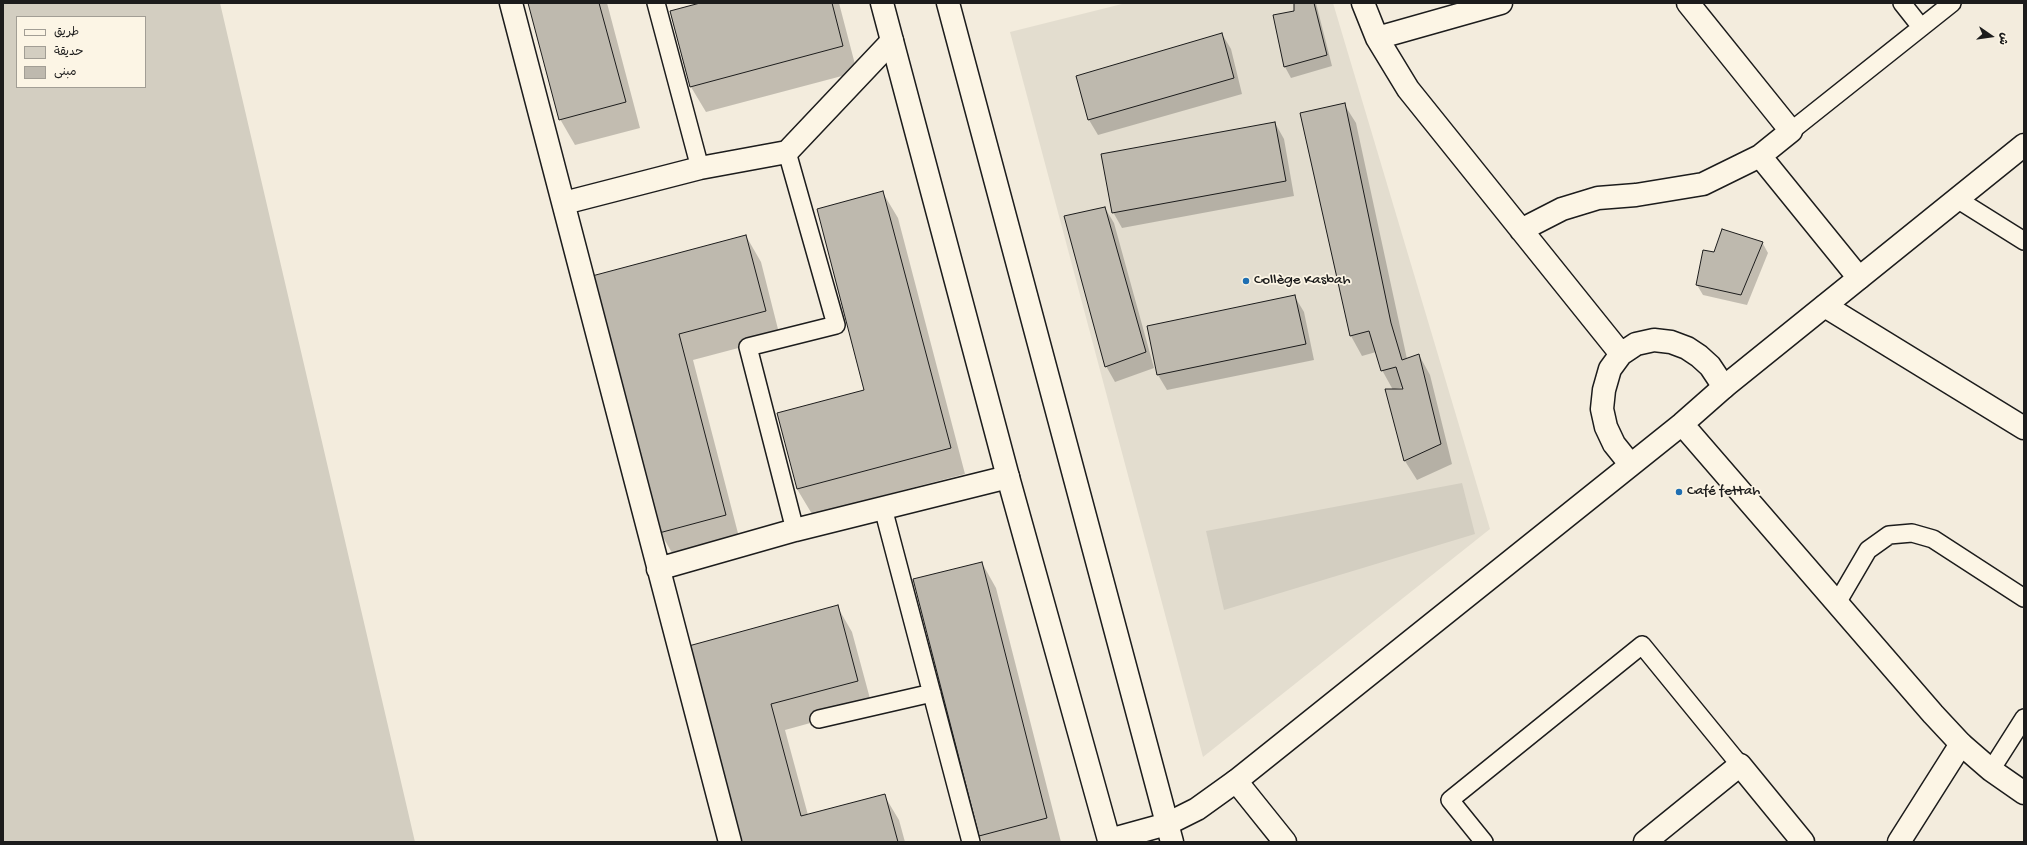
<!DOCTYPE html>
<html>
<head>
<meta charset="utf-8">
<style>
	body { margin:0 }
	#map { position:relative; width:2027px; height:845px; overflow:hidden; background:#f3ecdd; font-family:"Gochi Hand","Playpen Sans Arabic",sans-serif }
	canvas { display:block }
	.frame { position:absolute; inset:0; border:4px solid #1c1c1c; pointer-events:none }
	.legend { position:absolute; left:16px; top:16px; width:130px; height:72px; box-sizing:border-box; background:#fcf5e5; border:1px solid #a29e95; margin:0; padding:5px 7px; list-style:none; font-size:12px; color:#1c1c1c }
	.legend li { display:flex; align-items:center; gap:8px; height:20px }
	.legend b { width:20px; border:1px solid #a29e95 }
	.north { position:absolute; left:1971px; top:16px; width:40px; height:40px; -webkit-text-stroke:3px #fcf5e5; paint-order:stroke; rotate:103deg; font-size:11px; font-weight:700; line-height:16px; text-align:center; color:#1c1c1c }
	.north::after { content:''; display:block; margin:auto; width:14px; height:18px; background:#1c1c1c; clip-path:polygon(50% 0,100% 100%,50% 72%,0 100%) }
</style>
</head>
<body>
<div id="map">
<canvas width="2027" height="845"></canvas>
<div class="frame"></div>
<ul class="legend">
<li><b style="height:5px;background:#fcf5e5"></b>طريق</li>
<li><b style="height:11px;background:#d3cec1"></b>حديقة</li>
<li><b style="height:11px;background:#beb9ae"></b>مبنى</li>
</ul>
<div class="north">ش</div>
</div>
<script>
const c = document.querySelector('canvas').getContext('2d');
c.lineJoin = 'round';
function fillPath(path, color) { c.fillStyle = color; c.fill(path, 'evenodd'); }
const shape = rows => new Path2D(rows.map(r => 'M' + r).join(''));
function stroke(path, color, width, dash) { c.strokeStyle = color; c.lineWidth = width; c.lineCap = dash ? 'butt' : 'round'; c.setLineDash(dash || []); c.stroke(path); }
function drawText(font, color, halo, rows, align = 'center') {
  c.font = font + ' "Gochi Hand",sans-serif'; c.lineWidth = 3.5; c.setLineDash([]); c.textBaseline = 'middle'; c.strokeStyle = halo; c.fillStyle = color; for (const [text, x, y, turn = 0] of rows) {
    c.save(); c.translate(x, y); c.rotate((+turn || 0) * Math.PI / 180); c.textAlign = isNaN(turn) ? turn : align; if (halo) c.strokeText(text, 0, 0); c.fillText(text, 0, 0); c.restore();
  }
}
const built = shape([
	[1126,3,1333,3,1490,529,1203,757,1010,32]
]);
const green = shape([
	[3,3,220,3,415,842,3,842],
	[17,17,145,17,145,87,17,87],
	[1462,483,1475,534,1224,610,1206,531]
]);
const shadow = shape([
	[529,3,607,3,640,128,575,145,560,119],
	[704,3,839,3,857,72,706,112,691,87],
	[1295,3,1316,3,1332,66,1291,78,1285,67,1274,16,1295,12],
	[1222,34,1231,49,1242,94,1098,135,1089,120],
	[1344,104,1356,123,1407,359,1419,355,1430,375,1452,464,1417,480,1405,461,1387,390,1393,390,1382,370,1376,352,1362,356,1351,336,1301,113],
	[1404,387,1404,390,1395,389],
	[1275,123,1284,139,1294,196,1122,228,1113,212],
	[883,193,898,218,965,474,812,514,797,489,865,391],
	[1105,208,1114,223,1154,368,1115,382,1106,366],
	[746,236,761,262,780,337,693,360,740,541,675,558,660,532,593,277],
	[1762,242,1768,253,1747,305,1703,295,1697,285,1714,253],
	[1295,297,1304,312,1314,360,1167,390,1158,375],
	[982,563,996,588,1061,842,983,842,979,836],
	[837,606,852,632,872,706,785,730,808,815,884,795,899,820,905,842,739,842,687,647]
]);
const building = shape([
	[528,3,599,3,626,102,559,120,528,3],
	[700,3,832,3,843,46,690,87,670,11,700,3],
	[1294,3,1314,3,1327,55,1284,67,1273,15,1294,11,1294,3],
	[1222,33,1234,78,1088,120,1076,76,1222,33],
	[1345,103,1391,323,1402,360,1419,354,1441,444,1404,461,1385,389,1403,389,1396,367,1381,371,1369,331,1350,336,1300,113,1345,103],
	[1275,122,1286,181,1112,213,1101,154,1275,122],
	[883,191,951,448,797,489,777,413,864,390,817,209,883,191],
	[1105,207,1146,352,1105,367,1064,216,1105,207],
	[1722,229,1763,242,1741,295,1696,285,1703,250,1714,252,1722,229],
	[746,235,766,311,679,334,726,515,659,533,592,276,746,235],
	[1295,295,1306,344,1157,375,1147,326,1295,295],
	[982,562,1047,818,979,836,913,579,982,562],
	[838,605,858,681,771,704,801,816,885,794,898,842,738,842,685,647,838,605]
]);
const lane = shape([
	[656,3,700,168],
	[1902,3,1921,27],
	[1791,131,1952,3],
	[787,152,836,325,748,347,795,530],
	[1957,199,2024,241],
	[883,508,971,842],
	[1837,603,1868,550,1889,535,1912,533,1933,539,2024,598],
	[819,719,932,693],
	[1991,770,2024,718],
	[1484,842,1450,800,1642,645,1740,765]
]);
const street = shape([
	[511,3,730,842],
	[948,3,1172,842],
	[1363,3,1377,38,1408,89,1621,354],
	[1688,3,1791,131,1760,156,1859,278],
	[1377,38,1501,3],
	[564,203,700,168,787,152,892,41],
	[1521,230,1562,209,1598,198,1636,195,1703,184,1760,156],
	[1825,306,2024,428],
	[1630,464,1614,444,1606,427,1602,409,1604,390,1610,369,1621,354,1636,344,1654,340,1671,342,1687,348,1699,356,1710,366,1724,387],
	[658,569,795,530,1008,477],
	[1236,781,1285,842],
	[1645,842,1740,765,1803,842],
	[1899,842,1961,744]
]);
const secondary = shape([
	[882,3,1008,477,1109,840,1167,824,1197,809,1236,781,1682,424,1724,387,2024,145],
	[1682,424,1933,714,1961,744,1991,770,2024,793]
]);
const markers = [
	[1246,281,4,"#1f6fb2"],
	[1679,492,4,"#1f6fb2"]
];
const poiNames = [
	["Collège Kasbah",1254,281],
	["Café fettah",1687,492]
];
fillPath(built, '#e3ddcf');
fillPath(green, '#d3cec1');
fillPath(shadow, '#0003');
fillPath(building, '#beb9ae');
stroke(building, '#1c1c1c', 1);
stroke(lane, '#1c1c1c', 20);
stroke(street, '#1c1c1c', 25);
stroke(secondary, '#1c1c1c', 25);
stroke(lane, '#fcf5e5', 17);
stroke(street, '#fcf5e5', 22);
stroke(secondary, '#fcf5e5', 22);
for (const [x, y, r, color] of markers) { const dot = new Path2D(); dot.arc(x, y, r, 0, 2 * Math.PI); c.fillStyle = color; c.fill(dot); stroke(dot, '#fcf5e5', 1.5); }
drawText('15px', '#1c1c1c', '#fcf5e5', poiNames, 'left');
</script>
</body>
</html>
